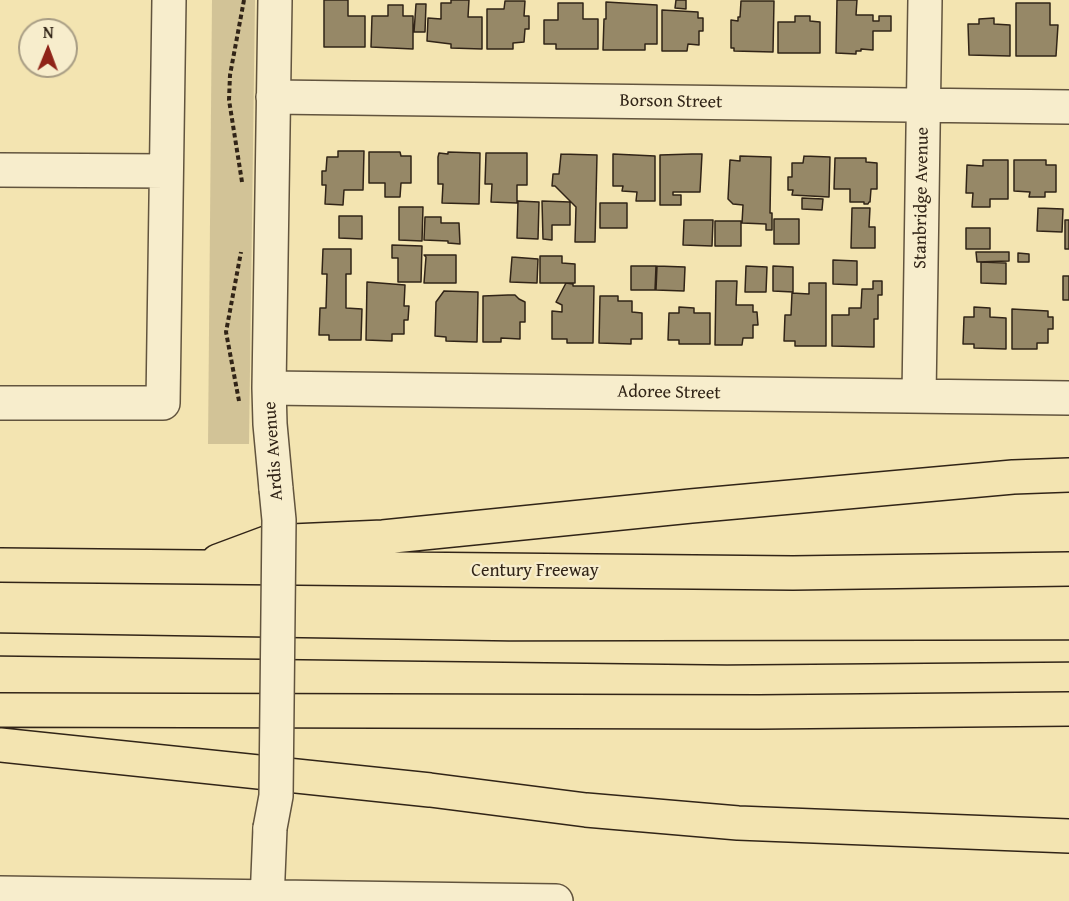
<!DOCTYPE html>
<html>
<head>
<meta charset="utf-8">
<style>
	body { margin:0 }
	#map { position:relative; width:1069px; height:901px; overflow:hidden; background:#f3e4b1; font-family:"Gentium Book Plus",serif }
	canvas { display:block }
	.north { position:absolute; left:18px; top:18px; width:60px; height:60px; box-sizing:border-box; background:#f7edcc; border:2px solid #a89d84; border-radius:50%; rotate:1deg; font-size:16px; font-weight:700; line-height:24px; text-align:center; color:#312417 }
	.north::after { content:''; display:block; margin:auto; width:21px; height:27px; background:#8f2418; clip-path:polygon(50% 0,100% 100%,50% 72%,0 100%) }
</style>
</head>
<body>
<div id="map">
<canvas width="1069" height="901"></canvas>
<div class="north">N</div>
</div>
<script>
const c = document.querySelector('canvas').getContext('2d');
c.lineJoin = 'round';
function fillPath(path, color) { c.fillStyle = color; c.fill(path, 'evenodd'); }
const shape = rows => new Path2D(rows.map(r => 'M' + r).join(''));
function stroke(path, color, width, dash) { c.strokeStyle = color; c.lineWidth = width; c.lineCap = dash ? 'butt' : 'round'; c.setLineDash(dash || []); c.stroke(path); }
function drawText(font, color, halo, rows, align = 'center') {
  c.font = font + ' "Gentium Book Plus",serif'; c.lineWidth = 4.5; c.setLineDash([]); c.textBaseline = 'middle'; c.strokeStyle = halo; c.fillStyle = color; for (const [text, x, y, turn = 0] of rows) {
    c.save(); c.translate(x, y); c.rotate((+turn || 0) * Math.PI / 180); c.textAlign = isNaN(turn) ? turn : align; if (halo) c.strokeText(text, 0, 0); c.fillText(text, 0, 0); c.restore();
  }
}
const green = shape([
	[212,0,255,0,249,444,208,444]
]);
const building = shape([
	[324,0,348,0,348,16,365,16,365,47,324,47,324,0],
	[451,0,469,0,468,17,482,17,482,49,451,48,451,44,427,41,428,18,441,19,441,3,451,3,451,0],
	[676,0,686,0,686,9,675,8,676,0],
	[837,0,857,0,856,15,873,15,873,21,879,21,879,16,891,16,891,31,873,31,873,50,861,49,861,51,856,51,856,54,836,53,837,0],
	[505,1,525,1,524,16,529,16,529,29,525,29,524,42,513,43,513,49,487,49,487,9,504,9,505,1],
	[741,1,774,1,773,52,734,51,734,48,731,48,731,20,738,21,738,17,740,17,741,1],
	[606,2,657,5,657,44,645,44,645,50,603,50,604,19,606,19,606,2],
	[558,3,583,3,583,19,598,19,598,49,556,49,556,44,544,44,544,20,558,20,558,3],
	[1016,3,1050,3,1050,25,1058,25,1056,56,1016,56,1016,3],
	[416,4,426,4,425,32,414,32,416,4],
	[388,5,403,5,403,16,413,16,413,49,371,47,372,16,388,16,388,5],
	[662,10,698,12,698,18,703,18,703,31,699,31,699,45,688,44,687,51,662,51,662,10],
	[795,16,810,16,810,21,820,22,820,53,778,53,778,22,795,22,795,16],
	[994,18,994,24,1010,25,1010,56,969,55,968,24,979,24,979,19,994,18],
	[338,151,364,151,363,190,344,190,343,205,325,204,326,185,322,185,322,171,326,171,327,157,338,157,338,151],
	[369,152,400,152,401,156,411,156,411,183,401,183,400,197,385,197,385,183,369,183,369,152],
	[448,152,480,153,479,204,442,203,443,184,438,184,438,157,439,153,448,154,448,152],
	[486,153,527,153,527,185,517,185,517,203,491,202,492,184,485,184,486,153],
	[561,154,597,155,595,242,575,242,576,207,555,186,552,186,553,174,559,174,561,154],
	[613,154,655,156,655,201,636,201,637,192,622,191,623,186,613,186,613,154],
	[692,154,702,154,700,192,673,192,673,195,681,195,681,205,660,205,660,155,692,154],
	[740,156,771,157,770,213,772,213,772,230,766,230,766,224,742,223,743,205,733,204,728,199,730,160,740,161,740,156],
	[804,156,830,157,829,197,792,195,793,190,788,190,788,177,792,177,792,163,803,163,804,156],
	[835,158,866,158,866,162,877,163,877,189,871,189,870,202,869,202,868,204,864,204,864,202,850,202,850,189,834,189,835,158],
	[983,160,1008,160,1008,199,990,199,990,207,972,207,973,193,966,193,967,165,983,166,983,160],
	[1014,160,1046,160,1046,165,1056,165,1056,192,1045,192,1045,197,1029,197,1030,192,1014,191,1014,160],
	[802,198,823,199,822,210,802,209,802,198],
	[518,201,539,202,538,239,517,238,518,201],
	[542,201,570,202,570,225,552,225,552,240,543,239,542,201],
	[600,203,627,203,627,228,600,228,600,203],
	[399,207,423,207,422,241,399,240,399,207],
	[852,208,870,208,869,227,875,227,875,248,851,248,852,208],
	[1038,208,1063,209,1062,232,1037,231,1038,208],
	[339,216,362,216,362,239,339,238,339,216],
	[425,217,441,217,441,223,459,223,460,244,448,243,448,241,424,240,425,217],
	[774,219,799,219,799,244,774,244,774,219],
	[684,220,713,220,712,246,683,245,684,220],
	[1065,220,1069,220,1069,249,1065,249,1065,220],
	[715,221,741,221,741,246,715,246,715,221],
	[966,228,990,228,990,249,966,249,966,228],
	[392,245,422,246,421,282,398,282,398,258,392,258,392,245],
	[323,249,351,249,351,274,346,274,346,308,362,309,361,340,329,340,329,335,319,335,320,308,326,308,327,274,322,274,323,249],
	[976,252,1009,252,1009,261,977,262,976,252],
	[1018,253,1029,254,1029,262,1018,262,1018,253],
	[424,255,456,255,456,283,424,283,426,257,424,255],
	[540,256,562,256,562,263,575,264,575,283,540,283,540,256],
	[512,257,538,259,537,283,510,282,512,257],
	[833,260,857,261,857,285,833,284,833,260],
	[981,262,1006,263,1006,284,981,283,981,262],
	[631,266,656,266,655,290,631,290,631,266],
	[657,266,685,267,684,291,656,290,657,266],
	[746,266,767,267,766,292,745,292,746,266],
	[773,266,793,267,793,292,773,291,773,266],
	[1063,276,1069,276,1069,300,1063,300,1063,276],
	[716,281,737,281,736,305,753,305,753,312,757,312,758,325,753,325,753,338,743,338,742,345,715,345,716,281],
	[873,281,882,281,882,295,878,295,878,319,874,319,874,347,832,346,832,315,849,315,849,308,861,308,862,289,873,289,873,281],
	[367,282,405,285,404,306,409,306,408,320,404,320,404,334,392,334,392,341,366,340,367,282],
	[566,283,573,284,573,286,594,286,593,343,567,343,567,339,552,339,552,311,562,312,562,305,556,302,566,283],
	[809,283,826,283,826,346,795,346,795,341,784,341,785,315,791,315,792,293,809,294,809,283],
	[444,291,478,292,477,342,446,341,446,337,435,336,436,302,444,291],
	[508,295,515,295,519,299,525,302,525,322,520,322,520,339,501,338,501,342,483,342,483,296,508,295],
	[600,296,618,296,618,301,632,301,632,312,642,313,642,339,631,339,631,344,599,343,600,296],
	[679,307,694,308,694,313,710,313,710,344,679,344,679,340,668,340,669,313,679,313,679,307],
	[974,307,990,308,990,317,1006,318,1006,349,974,348,974,344,963,344,964,317,974,317,974,307],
	[1012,309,1048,311,1048,317,1053,317,1053,329,1048,329,1048,343,1037,343,1037,349,1012,349,1012,309]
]);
const path = shape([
	[242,182,229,100,230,75,244,0],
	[239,401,226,332,241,252]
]);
const minor = shape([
	[275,0,269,388,270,424,276,489],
	[273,97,1069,107],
	[0,170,166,171],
	[269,388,1069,398],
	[919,396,925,0],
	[0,403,163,403,169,0],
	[0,893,556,901],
	[267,901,270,828]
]);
const highway = shape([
	[218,561,269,542,383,537,691,506,1013,477,1069,475],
	[0,565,793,573,1069,569],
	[0,710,759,712,1069,709],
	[0,745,430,790,586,810,738,823,1069,836]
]);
const tram = shape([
	[0,633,509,641,1069,640],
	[0,656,727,665,1069,662]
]);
const minorBridge = shape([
	[270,828,276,796,279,520,276,489]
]);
const streetNames = [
	["Borson Street",671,102,1],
	["Stanbridge Avenue",922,198,-89],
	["Adoree Street",669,393,1],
	["Ardis Avenue",274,451,-94],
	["Century Freeway",535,571]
];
fillPath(green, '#d2c397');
fillPath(building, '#968867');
stroke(building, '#312417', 1.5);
stroke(minor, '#62543e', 36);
stroke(highway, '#312417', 36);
stroke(path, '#312417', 4, [4.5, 3]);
stroke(minor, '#f7edcc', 33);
stroke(highway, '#f3e4b1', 33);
stroke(tram, '#312417', 1.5);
stroke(minorBridge, '#62543e', 36, []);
stroke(minorBridge, '#f7edcc', 33);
drawText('18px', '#312417', '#f7edcc', streetNames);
</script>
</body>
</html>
